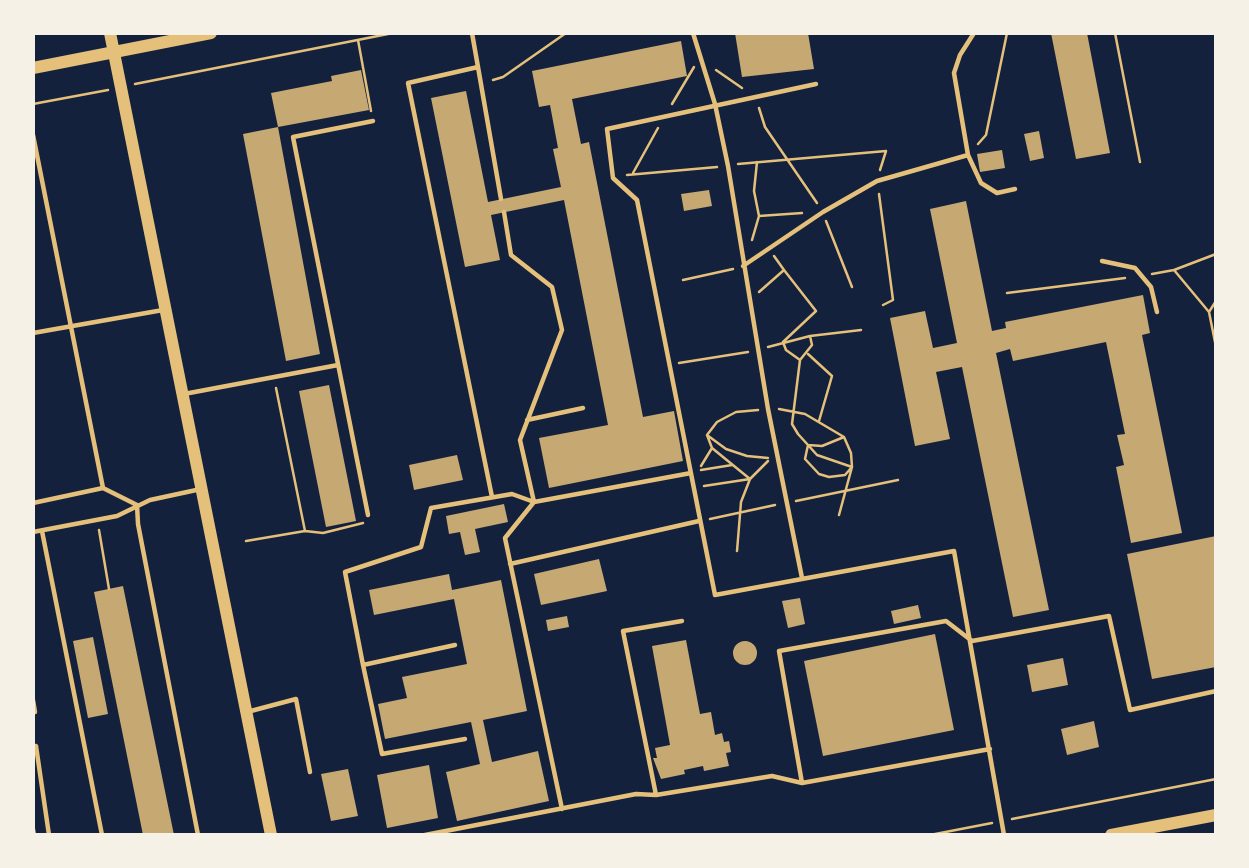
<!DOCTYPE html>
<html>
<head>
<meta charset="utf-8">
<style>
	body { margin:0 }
	#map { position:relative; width:1249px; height:868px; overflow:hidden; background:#14213d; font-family:Barlow,sans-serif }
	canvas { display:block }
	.frame { position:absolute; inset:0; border:35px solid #f6f1e7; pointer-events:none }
</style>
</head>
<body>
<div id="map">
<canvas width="1249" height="868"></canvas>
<div class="frame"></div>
</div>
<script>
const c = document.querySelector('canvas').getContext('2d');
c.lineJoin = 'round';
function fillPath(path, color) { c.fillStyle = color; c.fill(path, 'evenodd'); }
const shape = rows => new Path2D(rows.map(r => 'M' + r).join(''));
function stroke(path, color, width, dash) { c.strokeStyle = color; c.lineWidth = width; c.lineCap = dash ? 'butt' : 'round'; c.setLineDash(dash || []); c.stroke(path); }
const building = shape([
	[735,33,808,33,814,69,742,77],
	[1051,33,1087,33,1110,153,1076,159],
	[681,41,687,76,572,99,581,144,589,142,643,417,674,411,683,461,549,488,539,438,608,425,564,200,491,215,500,260,465,267,431,98,466,91,488,202,561,187,553,149,558,148,550,105,539,107,532,71],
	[361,70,369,110,278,127,271,93,332,81,331,76],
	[278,127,320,354,286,361,243,134],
	[1039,131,1044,158,1030,161,1024,134],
	[1002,150,1005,168,980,172,977,154],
	[709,190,712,206,684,211,681,194],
	[966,201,992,331,1006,328,1005,322,1143,295,1150,333,1142,335,1182,533,1131,543,1116,467,1124,465,1117,435,1125,434,1106,342,1013,361,1010,349,996,353,1049,610,1013,617,962,367,936,372,950,439,915,446,890,318,925,311,933,348,957,343,930,209],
	[329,385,356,521,326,527,299,391],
	[457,455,463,480,414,490,409,465],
	[504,504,508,522,475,529,480,552,465,555,460,532,449,534,446,516],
	[1216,536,1216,667,1152,679,1127,554],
	[599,559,607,591,541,605,534,574],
	[449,574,452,590,501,580,527,711,483,720,492,762,538,751,549,801,457,821,446,772,480,764,471,722,385,739,378,704,407,698,402,677,467,664,454,599,374,615,369,590],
	[123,586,174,835,143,835,94,592],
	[800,598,805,624,788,628,782,601],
	[918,605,921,618,894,624,891,611],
	[567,616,569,627,548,631,546,620],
	[935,634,954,730,823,756,804,661],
	[93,637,108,714,88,718,73,641],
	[686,640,700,714,711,712,715,735,722,733,724,742,729,741,731,752,726,753,729,766,704,771,703,766,684,770,685,774,661,779,653,758,657,758,655,748,670,745,652,646],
	'733 653a12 12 0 1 1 24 0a12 12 0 1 1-24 0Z',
	[1063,658,1068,685,1032,692,1027,665],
	[1094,721,1099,747,1067,755,1061,729],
	[429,765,438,818,387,828,377,775],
	[348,769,358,816,331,821,321,774]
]);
const path = shape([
	[1115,33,1140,162],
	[358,40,371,111],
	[716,70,742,88],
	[493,80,503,77,566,33],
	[135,84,393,33],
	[33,104,108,90],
	[672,104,694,67],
	[759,108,765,127,817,203],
	[978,144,986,135,1007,33],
	[757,162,754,191,759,216,802,213],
	[738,164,886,151,880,170],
	[633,173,658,128],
	[627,175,717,167],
	[879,194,893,300,883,305],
	[826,221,852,287],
	[752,240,759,216],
	[784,270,816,311,783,342,786,350,800,360,812,345,810,336],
	[1174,270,1209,312,1216,347],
	[1152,274,1174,270,1216,254],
	[683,280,733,269],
	[759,292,784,270,774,256],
	[1007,293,1125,278],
	[1209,312,1216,301],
	[768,347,810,336,861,330],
	[808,354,832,376,819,421],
	[800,360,792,424,798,434,808,445,817,455,852,467,845,475,829,477,819,474,805,459,808,445,822,446,844,437],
	[679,363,748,352],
	[779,409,805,414,844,437,851,453,852,467,839,515],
	[758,410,736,412,717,422,707,435,726,449,747,456,768,458],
	[701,466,712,448,707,435],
	[701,470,732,465],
	[704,486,750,479,712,448],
	[796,501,898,480],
	[710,519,775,505],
	[99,530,109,589],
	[305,531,323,533,363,523],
	[246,541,305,531,276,388],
	[737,551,741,502,750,479,768,461],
	[1012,819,1216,779],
	[33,824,35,835],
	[930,835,992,823]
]);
const service = shape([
	[472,33,478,67],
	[693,33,715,104,728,166,768,409,802,578],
	[974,33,960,55,954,73,968,155,981,183,997,193,1015,189],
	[816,84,607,129,613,178,637,200,715,595,954,551,1004,835],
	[33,135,103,488,137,505],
	[504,212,511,255,552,287,562,330,520,440,534,502,505,538,562,809],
	[1102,261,1135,268,1151,287,1157,312],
	[743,266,823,212,877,181,968,155],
	[33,333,163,310],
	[184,394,338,365],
	[527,420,583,408],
	[492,497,408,83,478,67,501,199],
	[33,503,103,488],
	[137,505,138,524,198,835],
	[368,515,293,137,373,121],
	[42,531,102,835],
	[33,532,117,516,150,500,201,489],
	[510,564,699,521],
	[455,645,363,665,345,572,421,547,431,508,512,494,534,502,691,473],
	[363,665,382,754,465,739],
	[33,700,35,712],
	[247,712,296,699,310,772],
	[33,747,36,746,49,835],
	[802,783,779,651,946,621,972,641,1109,616,1130,710,1216,691],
	[656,795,623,631,682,621],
	[425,835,636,794,656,795,772,776,802,783,990,749]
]);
const tertiary = shape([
	[110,33,271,835],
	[1111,835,1216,815]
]);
const secondary = shape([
	[33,68,211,33]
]);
fillPath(building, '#c6a872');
stroke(path, '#e5c07b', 2.5);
stroke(service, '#e5c07b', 4.5);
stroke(tertiary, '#e5c07b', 12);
stroke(secondary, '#e5c07b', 12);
</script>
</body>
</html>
